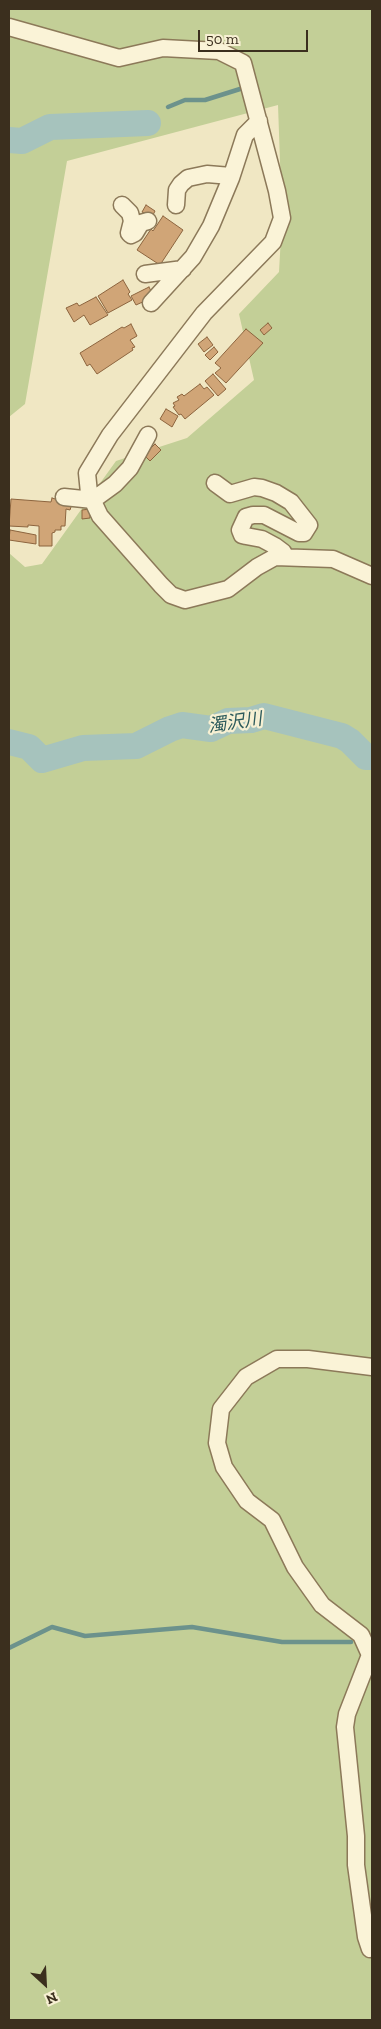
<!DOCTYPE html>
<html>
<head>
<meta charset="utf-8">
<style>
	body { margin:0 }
	#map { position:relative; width:381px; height:2029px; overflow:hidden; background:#f0e7c3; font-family:"Zilla Slab",serif }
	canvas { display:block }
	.frame { position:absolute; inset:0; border:10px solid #3b2f1e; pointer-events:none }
	.north { position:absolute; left:20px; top:1959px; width:50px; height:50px; -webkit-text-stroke:4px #f7f0d3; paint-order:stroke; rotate:155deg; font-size:14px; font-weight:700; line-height:20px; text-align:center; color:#3b2f1e }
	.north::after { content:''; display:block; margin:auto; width:18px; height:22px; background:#3b2f1e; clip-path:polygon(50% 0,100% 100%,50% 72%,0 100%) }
	.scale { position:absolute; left:198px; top:30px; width:110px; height:22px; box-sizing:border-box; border:2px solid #3b2f1e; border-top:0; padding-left:6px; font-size:15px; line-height:18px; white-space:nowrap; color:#3b2f1e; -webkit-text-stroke:4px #f7f0d3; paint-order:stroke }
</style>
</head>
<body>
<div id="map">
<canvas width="381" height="2029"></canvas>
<div class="frame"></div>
<div class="north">N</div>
<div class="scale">50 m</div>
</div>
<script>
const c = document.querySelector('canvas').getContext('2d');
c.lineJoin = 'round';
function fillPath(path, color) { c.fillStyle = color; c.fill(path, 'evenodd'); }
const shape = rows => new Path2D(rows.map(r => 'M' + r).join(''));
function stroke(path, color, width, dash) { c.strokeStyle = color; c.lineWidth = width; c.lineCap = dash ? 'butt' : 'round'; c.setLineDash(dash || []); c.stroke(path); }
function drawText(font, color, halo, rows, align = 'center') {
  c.font = font + ' "Zilla Slab","Noto Sans JP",serif'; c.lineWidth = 4.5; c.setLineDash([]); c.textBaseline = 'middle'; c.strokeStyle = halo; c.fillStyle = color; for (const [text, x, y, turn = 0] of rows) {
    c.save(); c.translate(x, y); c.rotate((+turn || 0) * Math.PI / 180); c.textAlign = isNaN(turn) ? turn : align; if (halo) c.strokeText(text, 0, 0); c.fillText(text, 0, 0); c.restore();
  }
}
const green = shape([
	[9,9,372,9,372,2020,9,2020,9,553,25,567,42,564,116,461,187,438,254,380,239,314,279,272,282,218,278,105,67,161,25,404,9,417]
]);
const stream = shape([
	[168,107,185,100,205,100,240,89],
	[148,123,150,121],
	[9,1648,52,1627,85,1636,192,1627,282,1642,351,1642]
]);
const river = shape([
	[9,140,22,141,50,127,148,123],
	[9,742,29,747,42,760,83,748,136,746,170,729,182,725,211,729,228,721,251,720,264,716,342,736,350,741,366,757,372,757]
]);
const building = shape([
	[146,205,155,211,152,217,142,212,146,205],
	[163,216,183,230,160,265,137,250,151,229,153,231,163,216],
	[123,280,130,292,128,294,132,300,108,313,98,296,123,280],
	[149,287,152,293,145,296,147,300,136,305,131,296,149,287],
	[96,297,108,315,90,325,84,315,74,322,66,308,77,303,79,306,96,297],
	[268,323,272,328,264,335,260,330,268,323],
	[131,324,137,336,130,340,135,347,132,348,133,350,97,374,90,364,87,366,80,353,122,327,124,328,131,324],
	[246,329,263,343,226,383,215,373,221,368,215,363,246,329],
	[207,337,213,345,204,352,198,344,207,337],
	[214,347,218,352,210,360,205,355,214,347],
	[213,374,226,389,218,396,205,381,213,374],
	[200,384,204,389,207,387,214,395,185,419,181,414,179,415,173,407,175,406,173,403,179,400,177,397,182,394,184,396,200,384],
	[166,409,178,416,172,427,160,419,166,409],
	[155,444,161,450,150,461,144,455,155,444],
	[52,498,72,504,70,510,66,509,65,526,61,526,61,530,55,530,55,532,52,533,52,546,39,546,39,526,28,525,28,527,9,526,11,499,51,502,52,498],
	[90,509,90,518,82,519,82,510,90,509],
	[10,530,36,535,36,544,9,540,10,530]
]);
const minor = shape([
	[9,27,119,58,163,48,219,51,243,63,277,191,282,218,273,242,204,313,110,435,87,473,89,493,100,516,161,585,171,595,185,600,228,589,257,567,275,557,333,559,372,576],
	[122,205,130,213,132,221,129,233,131,235,135,233,141,223,148,221],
	[176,205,177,190,181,184,188,178,207,174,231,176],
	[145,274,183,269],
	[151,303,193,257,211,226,231,178,245,135,259,121],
	[215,483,230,494,254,487,262,488,276,493,291,502,309,525,304,533,299,533,264,515,253,515,246,517,240,530,242,535,246,536,262,539,275,546,283,552,286,557],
	[64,497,93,500,115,484,130,468,148,435],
	[372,1367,308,1359,277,1359,246,1377,221,1409,217,1443,224,1467,247,1501,272,1520,295,1567,322,1605,361,1635,370,1655,347,1714,345,1727,356,1836,356,1865,366,1937,370,1949,372,1946]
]);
const waterNames = [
	["濁沢川",235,723,-8]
];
fillPath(green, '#c3cf97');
stroke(stream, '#6c928c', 4.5);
stroke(river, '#a6c3bd', 26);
fillPath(building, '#d0a577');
stroke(building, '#8c643e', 1);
stroke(minor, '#8c7959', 19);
stroke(minor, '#faf3d7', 16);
drawText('italic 18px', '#2c5a5b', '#f7f0d3', waterNames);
</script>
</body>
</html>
